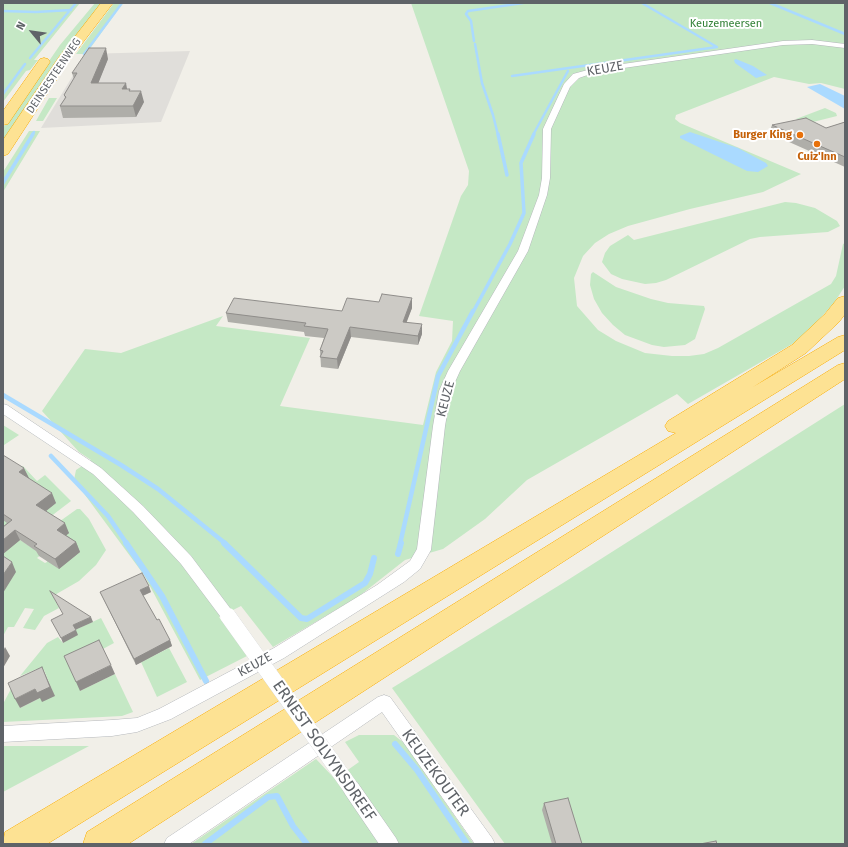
<!DOCTYPE html>
<html>
<head>
<meta charset="utf-8">
<style>
	body { margin:0 }
	#map { position:relative; width:848px; height:847px; overflow:hidden; background:#f1efe8; font-family:"Fira Sans",sans-serif }
	canvas { display:block }
	.frame { position:absolute; inset:0; border:4px solid #5f6368; pointer-events:none }
	.north { position:absolute; left:12px; top:12px; width:40px; height:40px; -webkit-text-stroke:3px #fff; paint-order:stroke; rotate:299deg; font-size:11px; font-weight:700; line-height:16px; text-align:center; color:#5f6368 }
	.north::after { content:''; display:block; margin:auto; width:14px; height:18px; background:#5f6368; clip-path:polygon(50% 0,100% 100%,50% 72%,0 100%) }
</style>
</head>
<body>
<div id="map">
<canvas width="848" height="847"></canvas>
<div class="frame"></div>
<div class="north">N</div>
</div>
<script>
const c = document.querySelector('canvas').getContext('2d');
c.lineJoin = 'round';
function fillPath(path, color) { c.fillStyle = color; c.fill(path, 'evenodd'); }
const shape = rows => new Path2D(rows.map(r => 'M' + r).join(''));
function stroke(path, color, width, dash) { c.strokeStyle = color; c.lineWidth = width; c.lineCap = dash ? 'butt' : 'round'; c.setLineDash(dash || []); c.stroke(path); }
function drawText(font, color, halo, rows, align = 'center') {
  c.font = font + ' "Fira Sans",sans-serif'; c.lineWidth = 4; c.setLineDash([]); c.textBaseline = 'middle'; c.strokeStyle = halo; c.fillStyle = color; for (const [text, x, y, turn = 0] of rows) {
    c.save(); c.translate(x, y); c.rotate((+turn || 0) * Math.PI / 180); c.textAlign = isNaN(turn) ? turn : align; if (halo) c.strokeText(text, 0, 0); c.fillText(text, 0, 0); c.restore();
  }
}
const industrial = shape([
	[190,51,161,122,41,128,86,54]
]);
const green = shape([
	[3,3,80,3,34,60,38,60,30,70,26,71,3,102],
	[95,3,102,3,3,142,3,128,60,45],
	[114,3,123,3,86,54,76,54],
	[411,3,845,3,845,89,821,83,809,84,774,77,676,115,675,119,680,123,801,174,763,192,690,209,628,226,609,234,595,243,583,256,574,278,577,306,598,330,616,341,645,353,672,356,689,356,704,354,718,348,831,284,836,276,843,244,845,243,845,286,834,303,816,323,794,343,688,404,677,394,527,480,485,519,443,549,405,560,358,597,273,647,241,606,219,617,247,656,200,680,144,575,74,480,76,470,91,460,79,452,42,411,85,349,121,353,223,316,216,326,310,338,280,406,423,425,436,372,452,341,453,321,419,316,461,196,468,185,469,171],
	[49,98,57,98,43,121,36,121],
	[825,108,836,113,837,116,805,124,796,119],
	[29,131,40,131,3,192,3,172],
	[785,202,796,203,815,208,837,221,840,226,828,232,760,237,750,239,666,280,656,283,645,284,622,279,611,274,602,262,605,253,610,246,628,235,634,240],
	[593,272,616,287,651,299,668,303,704,306,705,309,695,339,685,345,664,347,652,345,625,335,613,325,602,313,594,299,590,285,591,274],
	[845,404,845,844,505,844,392,688,563,583],
	[3,425,19,435,4,445,3,444],
	[23,466,37,481,45,475,71,501,20,540,42,554,37,558,45,563,47,562,56,524,77,509,80,509,89,519,106,550,96,565,79,581,53,596,59,608,44,616,35,630,23,628,34,609,25,608,14,627,8,627,3,636,3,497,16,470],
	[101,618,114,643,101,650,80,691,115,674,133,712,122,716,3,722,3,704,12,687,20,708,40,698,54,695,44,670,39,673,37,669,20,676,47,643,58,637,63,643,75,630],
	[169,648,187,682,157,697,141,662],
	[359,735,394,735,404,743,474,844,191,844,316,759,335,779,359,762,345,742],
	[3,746,89,746,3,792]
]);
const water = shape([
	[736,59,753,66,767,75,756,78,735,63,734,60],
	[820,84,845,96,845,109,807,87],
	[690,132,738,148,766,163,768,166,758,172,747,171,680,138,680,136]
]);
const streamFar3 = shape([
	[770,3,845,34],
	[3,11,36,12,71,10],
	[474,41,471,21,466,14,468,11,523,3],
	[475,44,482,83,493,115,498,135],
	[84,54,122,3],
	[30,58,76,3],
	[512,76,717,47,642,3],
	[3,94,25,64],
	[32,135,34,132],
	[533,135,568,71]
]);
const streamFar2 = shape([
	[498,134,507,175],
	[3,183,33,134],
	[473,312,510,244,524,213,521,163,534,134]
]);
const streamFar1 = shape([
	[3,395,121,465,158,489,226,544],
	[51,456,108,516,127,544],
	[400,544,438,376,473,311]
]);
const stream = shape([
	[126,543,162,596,206,681],
	[224,543,301,618,307,619,365,583,370,574,374,558],
	[398,554,401,543],
	[395,744,417,770,467,844],
	[205,844,268,797,277,796,293,826,307,844]
]);
const street = shape([
	[812,40,845,44,845,48,812,44,783,45,596,72,579,78,570,87,551,129,550,178,547,195,528,251,460,371,451,391,445,426,431,550,420,569,404,582,284,658,171,719,137,732,112,736,3,742,3,726,112,720,137,718,159,709,274,648,377,585,410,561,417,549,433,426,439,391,448,371,518,251,539,195,542,178,543,129,564,84,573,74,595,68,783,41,812,40],
	[3,404,7,405,101,468,143,506,191,556,233,612,235,616,233,620,228,622,223,620,181,564,133,512,93,474,3,414,3,404],
	[384,695,390,697,492,838,495,844,475,844,382,712,189,844,164,844,167,838,378,697,384,695],
	[351,780,357,782,396,838,399,844,379,844,345,794,342,788,345,782,351,780]
]);
const highway = shape([
	[101,3,113,3,68,62,8,154,3,156,3,140,59,57,101,3],
	[44,58,48,59,50,62,8,124,3,125,3,111,40,59,44,58],
	[845,296,845,314,839,322,806,353,753,387,838,337,845,335,845,350,47,844,3,844,5,832,676,433,668,431,665,426,668,421,792,345,825,314,838,298,845,296],
	[845,363,845,379,128,844,83,844,87,832,838,365,845,363]
]);
const streetBridge = shape([
	[228,616,351,788]
]);
const wall = shape([
	[108,59,98,83,127,89,130,89,130,91,144,102,136,117,63,118,60,106,65,98,64,95,74,79,72,73],
	[845,122,845,167,769,133,772,125,826,128],
	[412,298,412,308,406,322,422,334,418,345,351,337,338,369,321,367,320,350,324,338,305,336,304,332,228,322,226,313,342,311,379,302],
	[3,455,56,503,46,511,69,533,66,535,76,542,80,552,59,569,39,556,36,551,20,540,3,554,3,527,7,523,3,520],
	[100,592,151,592,143,596,157,620,170,640,172,646,136,665,103,598],
	[544,803,582,844,552,844,542,810]
]);
const shadedWall = shape([
	[106,48,108,59,94,94,91,83],
	[126,83,128,94,122,89],
	[141,91,144,102,136,117,133,106],
	[412,298,412,308,403,332,403,322],
	[422,324,422,334,418,345,418,336],
	[350,327,351,337,338,369,337,359],
	[24,468,29,478,23,482,19,472],
	[52,493,56,503,41,515,36,505],
	[65,523,69,533,61,540,57,530],
	[15,530,20,540,3,554,3,540],
	[76,542,80,552,59,569,55,559],
	[12,562,16,572,3,593,3,575],
	[149,586,151,592,142,596,140,590],
	[91,617,93,622,75,630,73,625],
	[76,630,78,635,63,643,61,638],
	[170,640,172,646,136,665,134,659],
	[5,647,10,656,3,668,3,651],
	[111,665,115,674,80,691,76,682],
	[42,667,46,676,55,696,42,702,40,698,20,708,15,699,35,689]
]);
const building = shape([
	[89,48,106,48,91,83,126,83,122,89,130,89,129,91,141,91,133,106,60,106,66,97,64,95,77,73,72,73,89,48],
	[806,118,826,128,845,122,845,157,772,125,806,118],
	[382,294,412,298,403,322,422,324,418,336,350,327,337,359,320,357,323,351,320,350,328,329,304,326,306,323,226,313,234,298,342,311,347,298,379,302,382,294],
	[3,455,24,468,19,472,52,493,36,505,65,523,57,530,76,542,55,559,34,546,37,544,15,530,3,540,3,527,12,520,3,514,3,455],
	[3,556,12,562,3,575,3,556],
	[142,573,149,586,140,590,157,620,159,619,170,640,134,659,100,592,142,573],
	[50,591,91,617,73,625,76,630,61,638,51,620,63,614,50,591],
	[99,640,111,665,76,682,64,656,99,640],
	[42,667,50,687,37,693,35,689,15,699,8,683,42,667],
	[568,798,582,844,556,844,544,803,568,798],
	[716,841,717,844,700,844,716,841]
]);
const markers = [
	[800,135,4,"#e8710a"],
	[817,144,4,"#e8710a"]
];
const farParknames = [
	["Keuzemeersen",726,24]
];
const farStreetnames = [
	["DEINSESTEENWEG",54,76,-56]
];
const farFoodnames = [
	["Burger King",792,135],
	["Cuiz'Inn",817,157,"center"]
];
const streetNames = [
	["KEUZE",605,69,-10],
	["KEUZE",446,399,-75],
	["KEUZE",255,665,-29]
];
const nearStreetnames = [
	["ERNEST SOLVYNSDREEF",324,751,55],
	["KEUZEKOUTER",435,773,54]
];
fillPath(industrial, '#e0deda');
fillPath(green, '#c5e8c5');
fillPath(water, '#aadaff');
stroke(streamFar3, '#aadaff', 2.5);
stroke(streamFar2, '#aadaff', 3.5);
stroke(streamFar1, '#aadaff', 4.5);
stroke(stream, '#aadaff', 6);
stroke(street, '#b5b8bc', 1);
stroke(highway, '#f9ab00', 1);
fillPath(street, '#fff');
fillPath(highway, '#fde293');
stroke(streetBridge, '#b5b8bc', 16, []);
stroke(streetBridge, '#fff', 16);
fillPath(wall, '#afaea9');
fillPath(shadedWall, '#8f8d8a');
fillPath(building, '#cccac5');
stroke(building, '#8f8d8a', 1);
for (const [x, y, r, color] of markers) { const dot = new Path2D(); dot.arc(x, y, r, 0, 2 * Math.PI); c.fillStyle = color; c.fill(dot); stroke(dot, '#fff', 1.5); }
drawText('11px', '#348238', '#fff', farParknames);
drawText('11px', '#5f6368', '#fff', farStreetnames);
drawText('bold 11px', '#c56008', '#fff', farFoodnames, 'right');
drawText('13px', '#5f6368', '#fff', streetNames);
drawText('16px', '#5f6368', '#fff', nearStreetnames);
</script>
</body>
</html>
